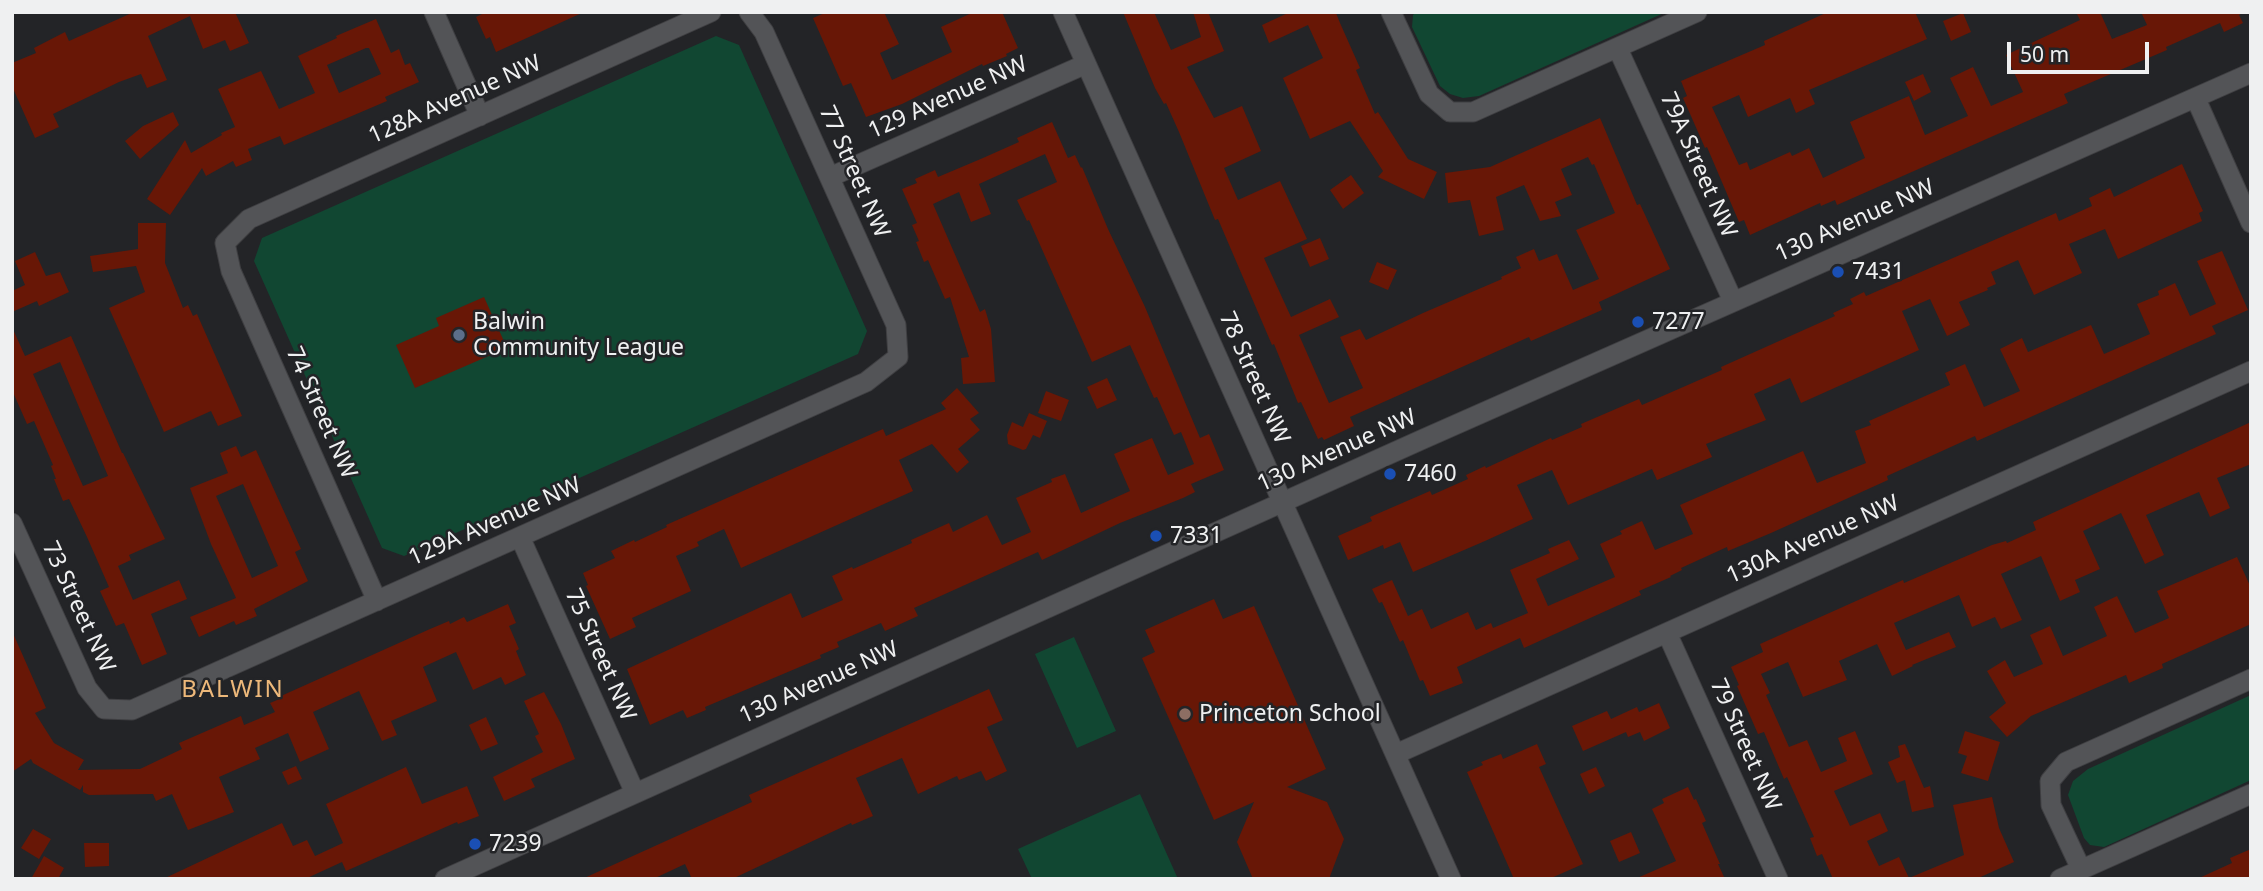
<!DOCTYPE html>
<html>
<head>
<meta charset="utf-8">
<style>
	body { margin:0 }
	#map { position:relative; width:2263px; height:891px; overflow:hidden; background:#232427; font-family:"Noto Sans",sans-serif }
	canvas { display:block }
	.frame { position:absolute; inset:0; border:14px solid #eff0f1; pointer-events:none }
	.scale { position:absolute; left:2007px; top:42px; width:142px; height:32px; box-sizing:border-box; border:4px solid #eff0f1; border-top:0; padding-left:9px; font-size:21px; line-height:24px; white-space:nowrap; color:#eff0f1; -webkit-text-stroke:5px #232427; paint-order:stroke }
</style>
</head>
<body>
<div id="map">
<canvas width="2263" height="891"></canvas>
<div class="frame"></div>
<div class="scale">50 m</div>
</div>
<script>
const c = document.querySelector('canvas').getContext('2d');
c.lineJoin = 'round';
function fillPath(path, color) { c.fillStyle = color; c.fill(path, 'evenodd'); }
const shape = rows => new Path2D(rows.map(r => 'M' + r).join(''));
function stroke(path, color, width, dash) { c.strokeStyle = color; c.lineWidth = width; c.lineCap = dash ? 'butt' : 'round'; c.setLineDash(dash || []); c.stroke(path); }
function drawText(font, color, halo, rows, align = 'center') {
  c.font = font + ' "Noto Sans",sans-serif'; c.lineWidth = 5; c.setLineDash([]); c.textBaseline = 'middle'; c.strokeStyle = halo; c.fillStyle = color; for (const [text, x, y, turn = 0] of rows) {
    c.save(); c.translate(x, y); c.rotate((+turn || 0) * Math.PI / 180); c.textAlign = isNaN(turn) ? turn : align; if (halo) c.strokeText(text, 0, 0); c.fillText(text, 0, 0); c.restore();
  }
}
const green = shape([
	[1416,12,1666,12,1479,96,1463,98,1450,94,1440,86,1412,27,1413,15],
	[716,36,739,45,867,331,858,354,404,556,382,548,254,261,262,238],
	[1074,637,1116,731,1077,748,1035,654],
	[2251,695,2251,780,2104,847,2090,845,2084,838,2068,795,2073,781,2088,769],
	[1140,794,1178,879,1032,879,1018,849]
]);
const building = shape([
	[134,12,235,12,249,43,230,51,225,40,203,49,190,16,148,36,167,80,147,88,141,74,119,82,53,114,59,127,35,138,12,86,12,63,36,53,34,48,65,32,69,41],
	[486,12,584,12,496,52,490,37,486,39,476,17],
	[827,12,884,12,899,44,880,53,892,80,952,52,941,27,974,12,1002,12,1018,48,1006,54,1007,56,983,66,982,64,902,104,866,117,851,83,843,86,813,18],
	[1123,12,1154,12,1171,50,1201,37,1193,12,1208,12,1224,51,1187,67,1214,118,1242,106,1261,151,1224,168,1238,200,1280,181,1307,239,1264,258,1291,317,1330,299,1339,317,1299,335,1329,403,1363,388,1340,337,1360,329,1366,340,1423,313,1502,279,1501,277,1521,268,1516,257,1534,249,1539,261,1557,254,1573,290,1599,279,1576,230,1615,213,1594,164,1592,165,1588,157,1561,169,1572,195,1555,202,1561,216,1540,221,1524,185,1496,197,1504,230,1479,236,1470,200,1448,203,1445,173,1490,167,1600,118,1637,205,1640,204,1670,269,1599,302,1602,310,1531,341,1529,337,1350,417,1354,426,1324,440,1322,437,1318,439,1301,402,1298,403,1274,344,1272,345,1218,219,1215,220,1179,132,1166,103,1164,104,1155,88],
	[1290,12,1337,12,1336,13,1340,23,1360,68,1356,70,1375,114,1378,112,1408,159,1437,172,1424,199,1378,177,1383,171,1350,121,1310,139,1283,78,1323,58,1308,25,1269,43,1262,25],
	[1828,12,1915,12,1927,39,1809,90,1815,104,1796,113,1790,98,1748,117,1739,95,1712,107,1739,165,1747,162,1750,170,1790,152,1792,156,1809,148,1823,178,1865,158,1850,122,1909,96,1925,135,1968,116,1950,78,1973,67,1991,106,2023,92,2006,55,2080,20,2076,12,2100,12,2112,39,2147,25,2141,12,2244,12,2239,15,2243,23,2224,32,2220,23,2166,47,2167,50,2064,94,2068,103,1837,205,1835,200,1821,206,1820,203,1750,235,1744,220,1739,222,1707,147,1705,148,1691,116,1683,98,1687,96,1681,81,1765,45,1764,41],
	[1963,13,1971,32,1951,41,1943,21],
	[376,19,391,53,399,49,405,65,410,63,419,82,385,97,387,101,284,145,280,136,248,149,252,160,236,167,233,161,206,176,202,168,170,215,147,199,185,140,191,153,222,135,221,133,235,127,218,89,261,71,279,109,315,93,298,56,337,38,336,36],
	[366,48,369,48,381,74,339,93,327,65],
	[1923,74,1931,92,1914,101,1905,82],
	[173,112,179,125,140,159,125,141,143,126],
	[1052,122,1068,158,1075,155,1081,168,1082,167,1108,229,1145,307,1200,438,1209,434,1224,470,1191,484,1195,492,1183,498,1120,523,1042,560,1038,552,914,608,918,616,885,631,881,623,837,642,839,647,820,655,821,658,705,707,706,710,687,718,683,710,650,725,627,669,791,593,802,618,843,600,832,576,852,567,853,569,912,543,911,540,949,523,953,532,987,515,1002,545,1031,532,1016,498,1052,482,1051,479,1065,474,1081,513,1130,491,1114,454,1152,438,1168,475,1194,464,1181,432,1174,435,1157,397,1154,398,1130,345,1092,362,1029,220,1027,221,1017,200,1057,182,1045,154,979,184,991,214,971,222,959,192,933,204,980,312,985,309,991,329,995,382,963,384,961,358,969,357,950,297,945,299,928,260,924,262,916,242,919,241,912,225,917,223,902,189,917,183,915,179,935,170,938,177,983,158,1019,142,1017,138],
	[2182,164,2203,211,2199,213,2202,221,2118,259,2105,229,2069,244,2082,273,2034,295,2018,260,1991,272,1996,284,1987,288,1988,290,1959,302,1970,325,1947,336,1930,299,1902,311,1919,350,1801,403,1790,378,1754,394,1766,420,1706,444,1712,457,1657,480,1652,469,1568,505,1552,470,1517,485,1533,519,1485,541,1413,572,1400,542,1384,549,1383,545,1348,560,1338,536,1372,521,1370,517,1430,491,1432,495,1468,479,1466,475,1485,466,1486,468,1551,438,1552,440,1582,427,1581,424,1639,399,1642,405,1722,370,1721,367,1835,316,1833,313,1853,304,1850,299,1864,292,1866,296,2056,213,2059,221,2092,206,2089,198,2110,188,2114,197],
	[1351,175,1364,193,1343,209,1330,190],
	[138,223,166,223,165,263,183,308,188,305,193,316,197,314,242,416,218,426,211,411,164,432,109,308,145,292,136,266,93,272,90,256,138,249],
	[1320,238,1329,259,1310,267,1301,246],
	[2222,251,2248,310,2212,326,2216,334,1977,441,1975,436,1887,476,1888,480,1771,533,1728,551,1727,547,1681,568,1682,570,1670,576,1671,577,1639,591,1641,595,1524,648,1520,638,1457,667,1463,683,1430,696,1423,680,1420,681,1403,640,1400,642,1382,602,1379,603,1372,589,1392,580,1408,616,1422,609,1431,629,1468,612,1476,630,1491,623,1493,628,1528,613,1510,570,1550,553,1548,549,1569,540,1579,559,1536,579,1548,606,1615,577,1600,544,1622,534,1620,531,1642,521,1655,550,1693,534,1680,505,1803,451,1817,483,1866,463,1855,431,1871,425,1869,421,1950,385,1945,373,1965,364,1984,407,2020,391,2000,349,2022,338,2028,352,2091,325,2104,354,2150,334,2137,304,2159,295,2158,291,2175,283,2190,316,2216,304,2197,261],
	[35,252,46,276,60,272,69,292,39,306,37,301,12,312,12,291,25,285,15,261],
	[1377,262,1397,270,1388,290,1369,282],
	[484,297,507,348,415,388,396,345,439,326,436,318],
	[12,327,25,356,71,336,122,453,123,453,165,539,129,555,131,560,118,566,133,600,179,580,187,599,151,614,167,654,142,665,124,623,116,626,100,591,109,587,87,537,69,499,63,501,54,479,56,479,51,466,53,465,34,421,27,424,12,390],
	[60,362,108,476,83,486,33,374],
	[1107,378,1117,400,1097,409,1087,387],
	[957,388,979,413,970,419,980,430,958,449,969,462,957,473,932,444,899,460,913,491,741,568,724,529,697,542,699,546,676,556,691,591,632,618,636,627,610,639,586,586,588,585,583,573,615,558,611,551,634,540,635,542,667,527,666,525,883,429,886,436,946,409,941,403],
	[1046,391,1069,400,1061,421,1038,413],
	[1029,413,1047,421,1040,438,1033,435,1026,449,1023,450,1008,444,1007,435,1012,422,1023,427],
	[2251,422,2251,464,2217,478,2230,508,2210,517,2199,492,2146,515,2164,555,2145,564,2121,513,2083,531,2100,569,2075,580,2080,592,2060,601,2041,556,2001,574,2022,620,2001,629,1995,617,1972,627,1959,595,1894,623,1906,650,1949,632,1956,647,1912,665,1913,666,1892,676,1877,644,1839,661,1847,680,1803,697,1788,662,1761,674,1770,693,1766,695,1789,747,1807,740,1821,772,1847,761,1838,738,1855,731,1873,774,1834,791,1850,826,1880,813,1888,831,1867,841,1879,866,1899,857,1909,878,1964,855,1953,805,1992,797,1999,828,2014,862,1976,879,1833,879,1822,854,1817,856,1810,838,1814,837,1801,808,1787,777,1784,779,1764,732,1758,734,1737,686,1739,685,1731,667,1763,652,1760,644,1903,580,1904,583,1992,545,2006,541,2007,543,2036,530,2033,522],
	[236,446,241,457,256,450,301,549,295,552,308,581,254,609,257,616,236,625,234,621,199,637,190,617,236,598,211,544,190,488,228,473,220,453],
	[243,484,278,566,252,578,216,496],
	[2237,557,2251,588,2251,624,2162,664,2163,668,2129,683,2126,675,2031,716,2007,737,1989,717,2006,703,1987,671,2005,660,2014,677,2043,664,2030,635,2050,626,2063,656,2107,636,2094,607,2117,596,2135,633,2169,618,2157,591],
	[1214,599,1223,619,1254,606,1326,769,1287,787,1327,802,1344,839,1329,879,1253,879,1237,842,1254,802,1214,820,1142,658,1155,652,1145,630],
	[508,604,516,623,509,626,519,649,516,651,526,675,505,685,501,677,473,690,456,652,423,667,437,701,391,721,397,735,382,741,359,691,313,712,329,749,300,762,288,733,255,748,260,759,219,777,234,812,188,830,172,794,156,801,153,794,89,795,83,792,83,785,80,790,33,763,31,759,12,772,12,631,46,708,35,713,54,743,84,760,78,770,140,769,182,749,179,743,241,716,244,725,275,712,270,703,282,698,281,696,430,629,449,621,450,624,464,617,467,622],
	[989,689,1003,720,987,727,1007,771,986,781,981,771,959,780,957,776,918,794,902,758,856,778,873,816,852,825,851,823,732,879,692,879,685,864,653,879,582,879,752,802,749,795],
	[544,692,561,724,575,759,531,779,535,787,504,801,493,777,543,752,535,736,539,734,524,701],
	[1659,703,1670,728,1644,741,1640,732,1628,737,1626,732,1583,751,1572,726,1607,711,1611,719,1637,707,1639,712],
	[486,717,498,744,481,751,469,725],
	[1965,731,2000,742,1988,781,1961,773,1967,756,1958,753],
	[1537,744,1546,764,1539,767,1583,864,1549,879,1514,879,1467,772,1483,765,1481,762,1501,754,1503,759],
	[1905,744,1924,788,1930,786,1934,807,1912,812,1905,780,1897,783,1888,762,1900,757,1898,746],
	[296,766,302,779,288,785,282,772],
	[406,767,422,804,467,786,479,816,458,824,457,822,346,871,342,862,305,879,163,879,282,823,293,846,307,840,315,856,343,843,326,804],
	[1596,767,1605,786,1589,794,1580,774],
	[1688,787,1694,800,1696,799,1706,821,1702,823,1720,864,1718,864,1725,879,1635,879,1676,861,1652,809,1664,803,1662,799],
	[33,829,51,839,39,859,21,848],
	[1631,832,1640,853,1619,862,1610,841],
	[84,843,109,843,109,866,85,867],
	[2251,849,2251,879,2197,879,2232,863,2230,858],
	[44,856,64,868,58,879,31,879]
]);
const minor = shape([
	[434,12,480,116],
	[1063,12,1451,879],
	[1391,12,1429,94,1450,112,1473,112,1697,12],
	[1618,49,1733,301],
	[2196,99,2251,223],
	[830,177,1086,64],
	[12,523,87,688,104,709,132,710,866,382,898,357,896,325,764,32,749,12],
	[520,537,635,793],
	[377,601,231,271,225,243,249,219,711,12],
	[1667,633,1778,879],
	[1396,754,2251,371],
	[2081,869,2051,805,2050,781,2066,762,2251,679],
	[445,879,1421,440,2251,73],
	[2060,879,2251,794]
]);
const markers = [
	[1838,272,7,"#1a4fb4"],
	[1638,322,7,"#1a4fb4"],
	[459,335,7,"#5c6f8a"],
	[1390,474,7,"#1a4fb4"],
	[1156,536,7,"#1a4fb4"],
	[1185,714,7,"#8d6e63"],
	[475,844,7,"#1a4fb4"]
];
const streetNames = [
	["129 Avenue NW",948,98,-24],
	["128A Avenue NW",455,100,-24],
	["79A Street NW",1698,165,66],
	["77 Street NW",854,172,66],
	["130 Avenue NW",1855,221,-24],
	["78 Street NW",1254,378,66],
	["74 Street NW",321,413,66],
	["130 Avenue NW",1337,451,-24],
	["129A Avenue NW",495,522,-24],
	["130A Avenue NW",1813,540,-24],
	["73 Street NW",78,607,65],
	["75 Street NW",600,655,66],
	["130 Avenue NW",819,683,-24],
	["79 Street NW",1745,745,66]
];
const poiNames = [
	["7431",1852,272],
	["Balwin",473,322],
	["Community League",473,348],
	["7277",1652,322],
	["7460",1404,474],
	["7331",1170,536],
	["Princeton School",1199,714],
	["7239",489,844]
];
const neighbourhoodNames = [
	["BALWIN",233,690]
];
fillPath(green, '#114732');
fillPath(building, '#681706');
stroke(minor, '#3f3f42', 21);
stroke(minor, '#535457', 19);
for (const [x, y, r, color] of markers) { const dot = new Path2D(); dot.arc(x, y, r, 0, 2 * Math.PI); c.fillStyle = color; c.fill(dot); stroke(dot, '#232427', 2.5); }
drawText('23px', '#eff0f1', '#232427', streetNames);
drawText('23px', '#eff0f1', '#232427', poiNames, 'left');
c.letterSpacing = '2px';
drawText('24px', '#edb87a', '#232427', neighbourhoodNames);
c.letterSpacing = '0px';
</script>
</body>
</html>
